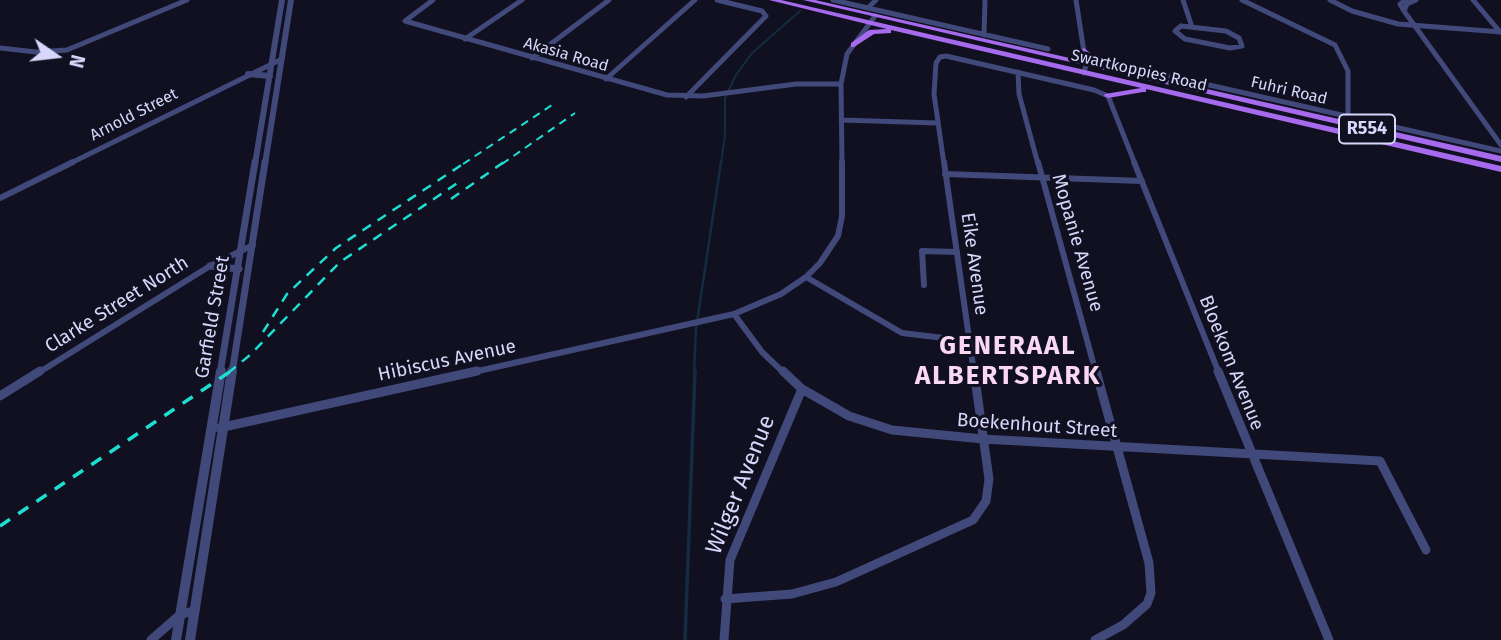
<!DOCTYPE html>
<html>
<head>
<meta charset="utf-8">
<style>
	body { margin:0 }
	#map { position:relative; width:1501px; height:640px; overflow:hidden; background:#101021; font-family:"Fira Sans",sans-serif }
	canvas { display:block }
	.north { position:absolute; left:21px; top:21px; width:70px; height:70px; -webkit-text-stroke:5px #101021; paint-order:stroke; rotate:104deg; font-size:19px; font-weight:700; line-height:28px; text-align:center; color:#d6d7fa }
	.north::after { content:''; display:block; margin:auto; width:24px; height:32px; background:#d6d7fa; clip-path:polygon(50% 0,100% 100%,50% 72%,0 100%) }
</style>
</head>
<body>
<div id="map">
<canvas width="1501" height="640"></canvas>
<div class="north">N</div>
</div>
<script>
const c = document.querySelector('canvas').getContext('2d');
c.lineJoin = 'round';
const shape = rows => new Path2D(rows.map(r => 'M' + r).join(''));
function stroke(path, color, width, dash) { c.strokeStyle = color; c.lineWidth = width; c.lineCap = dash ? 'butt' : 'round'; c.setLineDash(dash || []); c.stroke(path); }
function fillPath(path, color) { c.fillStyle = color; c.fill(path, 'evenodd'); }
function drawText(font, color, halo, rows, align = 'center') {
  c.font = font + ' "Fira Sans",sans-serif'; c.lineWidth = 6; c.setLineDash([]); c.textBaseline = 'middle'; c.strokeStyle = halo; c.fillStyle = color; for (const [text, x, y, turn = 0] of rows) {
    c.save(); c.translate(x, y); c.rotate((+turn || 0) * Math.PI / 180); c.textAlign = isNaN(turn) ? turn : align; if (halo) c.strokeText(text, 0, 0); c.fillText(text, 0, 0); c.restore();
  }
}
const streamFar2 = shape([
	[721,164,725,135,725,98,736,75,752,53,800,11]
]);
const streamFar1 = shape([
	[694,373,696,329,721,162]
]);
const stream = shape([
	[685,640,695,371]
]);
const minorFar2 = shape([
	[433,0,405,21,667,95,703,96,796,84,841,84],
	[833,0,1048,49],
	[1076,0,1086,65,1084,73],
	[1183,0,1192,27],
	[1242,0,1335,45,1348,71,1348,116],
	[1330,0,1352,11,1398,24,1501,32],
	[1406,0,1400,4,1404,11,1407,4,1416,0],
	[1473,0,1500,32],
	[868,8,876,0],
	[1404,11,1501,145],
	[1181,26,1226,31,1239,38,1242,46,1230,48,1185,39,1175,31,1181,26],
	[984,35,985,0],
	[465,39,522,0],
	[0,48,36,52,67,50,187,0],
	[532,58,609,0],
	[1112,63,1501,151],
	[1018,72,1019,94,1038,164],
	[606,79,695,0],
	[686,97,766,16,762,11,717,0],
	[841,120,937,123],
	[69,164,282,59],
	[842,164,841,84,847,54,875,16],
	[944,164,934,94,936,63,940,57,946,56,1094,90,1108,96,1135,164]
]);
const minorFar1 = shape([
	[944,162,974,373],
	[1038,162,1096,373],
	[1134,162,1219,373],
	[945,174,1142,181],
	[0,198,73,162],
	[806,277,902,333,969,341],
	[924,285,922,251,957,252],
	[734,314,762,352,784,373],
	[38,373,210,266,253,245],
	[469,373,734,314,781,294,806,277,820,263,838,236,842,216,842,162]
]);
const minor = shape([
	[783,371,802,389,849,416,892,430,983,439,1380,461,1426,550],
	[1218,371,1329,640],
	[0,396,40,371],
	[219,428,477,371],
	[725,599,792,594,836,582,973,520,986,501,989,479,974,371],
	[151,640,181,614,195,611],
	[724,640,730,560,802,389],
	[1095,640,1123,625,1147,604,1151,593,1149,563,1096,371]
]);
const tertiaryFar2 = shape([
	[248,74,270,76],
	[255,164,282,0],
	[265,164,291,0]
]);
const tertiaryFar1 = shape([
	[210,266,239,269],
	[220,373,255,162],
	[232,373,265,162]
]);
const tertiary = shape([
	[176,640,221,371],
	[190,640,232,371]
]);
const primary = shape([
	[769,0,781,0,1501,166,1501,172,1146,89,1146,92,1143,92,1108,98,1104,96,1105,94,1141,88,891,30,891,33,874,34,854,47,851,47,851,43,869,30,887,29,769,0],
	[803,0,815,0,1096,64,1081,52,1080,50,1084,48,1106,66,1501,156,1501,162,803,0]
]);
const railFar2 = shape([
	[463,164,555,103],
	[502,164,575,113]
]);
const railFar1 = shape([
	[451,199,504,162],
	[263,332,287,294,336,248,466,162],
	[228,373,250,355,340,262,459,182]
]);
const rail = shape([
	[0,526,231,371]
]);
const farStreetnames = [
	["Akasia Road",566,55,16],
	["Swartkoppies Road",1139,71,13],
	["Fuhri Road",1289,91,13],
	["Arnold Street",134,115,-27]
];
const shields = [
	[1367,129,56]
];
const shieldNames = [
	["R554",1367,129]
];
const streetNames = [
	["Mopanie Avenue",1077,243,74],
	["Eike Avenue",974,264,82],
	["Clarke Street North",117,305,-32],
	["Garfield Street",213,317,-80],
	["Hibiscus Avenue",447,361,-12],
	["Bloekom Avenue",1231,363,68],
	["Boekenhout Street",1037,426,4]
];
const nearStreetnames = [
	["Wilger Avenue",741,485,-68]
];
const districtNames = [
	["GENERAAL",1008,347],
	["ALBERTSPARK",1008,377]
];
stroke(streamFar2, '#142c42', 2);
stroke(streamFar1, '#142c42', 2.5);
stroke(stream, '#142c42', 3.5);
stroke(minorFar2, '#41487a', 5);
stroke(minorFar1, '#41487a', 6);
stroke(minor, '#41487a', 9);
stroke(tertiaryFar2, '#41487a', 6);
stroke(tertiaryFar1, '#41487a', 7);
stroke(tertiary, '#41487a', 10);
fillPath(primary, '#a66aec');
stroke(railFar2, '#1cdfd2', 2, [8, 6]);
stroke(railFar1, '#1cdfd2', 2.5, [10, 8]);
stroke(rail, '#1cdfd2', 3.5, [12, 10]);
drawText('16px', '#d6d7fa', '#101021', farStreetnames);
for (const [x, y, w] of shields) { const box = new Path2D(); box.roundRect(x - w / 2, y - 14.5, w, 29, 5); c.fillStyle = '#101021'; c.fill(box); stroke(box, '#d6d7fa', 2); }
drawText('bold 18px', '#d6d7fa', null, shieldNames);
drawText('19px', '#d6d7fa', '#101021', streetNames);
drawText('23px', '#d6d7fa', '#101021', nearStreetnames);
c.letterSpacing = '2px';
drawText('bold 26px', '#fad7f3', '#101021', districtNames);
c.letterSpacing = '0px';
</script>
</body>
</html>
